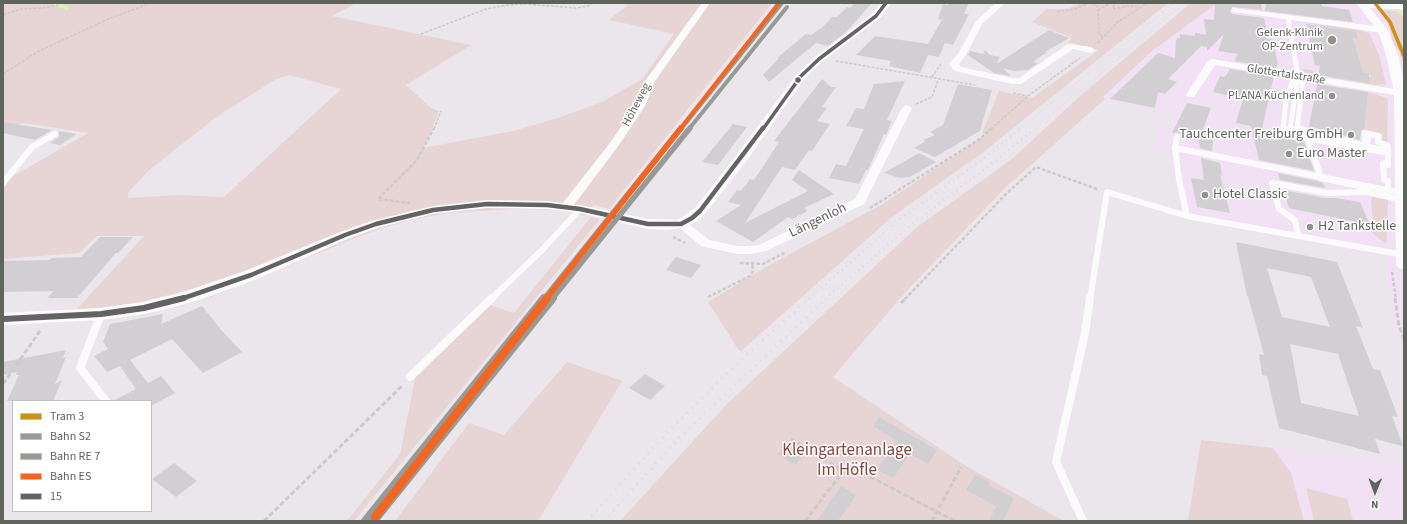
<!DOCTYPE html>
<html>
<head>
<meta charset="utf-8">
<style>
	body { margin:0 }
	#map { position:relative; width:1407px; height:524px; overflow:hidden; background:#ebe6ec; font-family:"Source Sans 3",sans-serif }
	canvas { display:block }
	.frame { position:absolute; inset:0; border:4px solid #5f645c; pointer-events:none }
	.legend { position:absolute; left:12px; top:400px; width:140px; height:112px; box-sizing:border-box; background:#fff; border:1px solid #bfc1be; margin:0; padding:5px 7px; list-style:none; font-size:12px; color:#5f645c }
	.legend li { display:flex; align-items:center; gap:8px; height:20px }
	.legend b { width:20px; border:1px solid #bfc1be }
	.north { position:absolute; left:1355px; top:472px; width:40px; height:40px; -webkit-text-stroke:3px #fff; paint-order:stroke; rotate:181deg; font-size:11px; font-weight:700; line-height:16px; text-align:center; color:#5f645c }
	.north::after { content:''; display:block; margin:auto; width:14px; height:18px; background:#5f645c; clip-path:polygon(50% 0,100% 100%,50% 72%,0 100%) }
</style>
</head>
<body>
<div id="map">
<canvas width="1407" height="524"></canvas>
<div class="frame"></div>
<ul class="legend">
<li><b style="height:5px;background:#d09017"></b>Tram 3</li>
<li><b style="height:5px;background:#979a95"></b>Bahn S2</li>
<li><b style="height:5px;background:#979a95"></b>Bahn RE 7</li>
<li><b style="height:5px;background:#f26522"></b>Bahn ES</li>
<li><b style="height:5px;background:#646363"></b>15</li>
</ul>
<div class="north">N</div>
</div>
<script>
const c = document.querySelector('canvas').getContext('2d');
c.lineJoin = 'round';
function fillPath(path, color) { c.fillStyle = color; c.fill(path, 'evenodd'); }
const shape = rows => new Path2D(rows.map(r => 'M' + r).join(''));
function stroke(path, color, width, dash) { c.strokeStyle = color; c.lineWidth = width; c.lineCap = dash ? 'butt' : 'round'; c.setLineDash(dash || []); c.stroke(path); }
function drawText(font, color, halo, rows, align = 'center') {
  c.font = font + ' "Source Sans 3",sans-serif'; c.lineWidth = 3; c.setLineDash([]); c.textBaseline = 'middle'; c.strokeStyle = halo; c.fillStyle = color; for (const [text, x, y, turn = 0] of rows) {
    c.save(); c.translate(x, y); c.rotate((+turn || 0) * Math.PI / 180); c.textAlign = isNaN(turn) ? turn : align; if (halo) c.strokeText(text, 0, 0); c.fillText(text, 0, 0); c.restore();
  }
}
const commercial = shape([
	[1217,3,1372,3,1381,10,1390,27,1392,39,1401,56,1404,67,1404,349,1395,327,1386,256,1204,222,1184,216,1173,176,1171,149,1156,145,1159,131,1155,129,1157,123,1172,124,1173,115,1105,99,1103,97,1152,51],
	[1273,448,1404,464,1404,521,1304,521,1291,473]
]);
const green = shape([
	[3,3,356,3,332,16,471,45,406,85,431,108,439,111,431,132,423,148,513,131,558,118,604,101,642,79,674,34,609,20,628,5,619,3,772,3,609,209,594,205,585,216,559,210,512,209,449,213,420,218,385,227,348,241,208,298,198,288,140,302,75,311,144,236,97,236,79,253,3,259,3,190,10,178,88,133,24,123,3,127],
	[289,75,341,89,224,197,177,195,128,198,128,193,148,171,215,118,276,79],
	[1082,3,1168,3,986,150,892,217,740,352,708,302,764,268,881,205,986,135,982,133,999,91,1032,98,1099,50,1068,42,1072,38,1032,22,1047,9,1067,9],
	[1191,3,1217,3,1152,51,1103,97,1105,99,1005,188,902,296,833,377,966,466,1064,521,620,521,727,404,916,228,1012,159,1079,97],
	[1381,10,1404,12,1404,67,1401,56,1392,39,1390,27],
	[1296,21,1355,29,1369,33,1379,55,1386,84,1375,85,1305,73,1303,69,1312,70,1314,73,1335,77,1371,77,1369,73,1363,72,1353,38,1358,39,1357,36,1347,34,1345,30],
	[1343,88,1376,94,1388,99,1387,145,1378,142,1378,136,1365,133,1367,98],
	[1372,197,1388,200,1386,244,1372,233,1373,223,1371,201],
	[591,217,600,219,354,521,347,521,400,454,416,374,484,303,514,313],
	[567,362,622,381,538,521,395,521,469,423,504,435],
	[1201,440,1273,448,1291,473,1304,521,1188,521],
	[1306,488,1347,499,1353,521,1314,521]
]);
const stream = shape([
	[54,3,67,8],
	[1389,3,1404,15]
]);
const building = shape([
	[854,3,872,3,847,31,828,46,816,43,769,82,763,75,779,58,777,58,806,34,811,35,825,25,832,17,837,17,847,7,851,8],
	[948,3,969,3,964,14,969,14,953,45,945,43,939,57,928,55,920,73,889,66,891,61,856,55,875,36,928,44,942,20,938,19,943,4,948,5],
	[1215,3,1261,3,1262,10,1232,7,1230,12,1232,14,1264,18,1268,39,1272,39,1278,64,1276,68,1234,61,1238,54,1218,51,1224,34,1207,51,1207,47,1201,46,1168,79,1177,82,1165,94,1158,92,1155,108,1110,99,1158,53,1175,58,1176,40,1177,40,1177,38,1180,38,1180,34,1195,36,1195,33,1206,35,1204,19,1214,20],
	[1266,3,1321,3,1322,6,1349,10,1353,22,1265,11],
	[1306,24,1355,31,1358,39,1353,38,1363,72,1369,73,1369,83,1318,75,1320,66,1315,65],
	[1049,30,1069,38,1045,52,1047,52,1033,62,1038,63,1028,70,1014,71,1003,68,1011,76,994,73,968,55,970,51,983,54,985,50,990,55,1000,57,997,62,998,63],
	[1230,69,1274,76,1261,133,1304,142,1314,171,1259,160,1251,126,1236,123,1243,99,1213,92,1220,76,1225,77],
	[822,79,831,87,836,87,822,107,827,108,817,121,830,124,812,151,809,150,795,170,782,167,745,223,808,191,792,180,799,170,834,194,804,208,808,211,792,219,788,217,753,242,716,221,741,205,728,202,737,190,741,191,750,179,754,180,779,142,774,141],
	[905,81,887,120,892,121,886,135,884,134,868,170,866,170,859,184,829,178,836,164,846,166,864,129,846,126,856,108,864,109,874,84],
	[958,84,992,90,980,131,935,157,914,148,926,141,923,140,935,135,930,132,943,125],
	[1317,84,1368,92,1365,128,1361,131,1360,140,1309,126],
	[1187,103,1211,108,1202,132,1214,134,1212,151,1200,148,1199,141,1185,137,1178,132,1172,133],
	[3,122,52,130,35,140,3,133],
	[733,124,747,127,718,165,702,162],
	[59,131,77,134,60,145,50,143,59,137],
	[919,153,936,162,910,177,900,178,884,173],
	[1201,158,1220,163,1222,176,1220,175,1230,213,1197,207,1191,178,1204,180],
	[1278,173,1317,181,1323,183,1325,188,1280,180],
	[1283,190,1325,198,1336,198,1360,202,1370,225,1289,208],
	[100,237,133,237,118,253,116,253,77,298,47,298,54,291,3,292,3,261,49,260,52,258,81,257],
	[1236,242,1337,262,1363,328,1356,326,1373,369,1380,370,1398,417,1392,416,1403,446,1375,439,1380,454,1279,428,1267,376,1262,375,1259,354,1264,355,1248,296,1247,296],
	[1267,268,1311,277,1330,327,1282,317],
	[1290,344,1338,354,1359,416,1301,403],
	[676,257,701,265,691,278,666,270],
	[202,306,223,332,242,352,203,373,172,339,130,360,148,383,161,376,175,393,151,406,151,401,113,401,136,389,120,366,107,372,94,356,108,349,103,342,110,324,163,314,161,324],
	[66,350,63,358,66,357,55,384,62,380,53,401,7,401,19,375,16,375,17,372,3,375,3,362],
	[645,374,665,386,650,400,629,388],
	[879,417,937,450,928,464,910,454,893,478,877,470,897,441,873,426],
	[786,444,803,455,795,465,778,454],
	[174,463,197,481,176,497,152,479],
	[975,475,990,482,988,485,1014,498,1003,521,989,521,996,506,966,490],
	[841,486,856,495,838,521,817,521]
]);
const pathFar2 = shape([
	[1092,3,1098,7,1099,34,1103,37],
	[1098,10,1111,3,1114,5,1113,9,1130,6,1139,7],
	[1057,12,1075,9,1089,3],
	[3,15,21,9,43,8,58,5,60,3],
	[421,34,486,9,507,5,526,4,576,8,588,6,593,3],
	[1098,43,1118,22,1147,3],
	[836,61,975,85],
	[3,74,39,51,106,20,148,4],
	[932,77,941,64],
	[1013,93,1027,96],
	[916,104,932,97,939,78],
	[434,129,441,111],
	[991,129,1028,96,1080,58]
]);
const pathFar1 = shape([
	[410,203,378,199,417,160,434,128],
	[870,208,980,139,992,128],
	[673,237,685,243],
	[740,263,763,264,786,252],
	[1392,272,1396,299],
	[708,297,750,276,753,271,752,262],
	[905,299,1007,193,1036,167,1097,189]
]);
const path = shape([
	[1395,298,1399,326,1404,339],
	[901,303,906,298],
	[3,384,40,331],
	[791,439,845,472],
	[264,521,402,386],
	[805,521,839,477,845,472,859,471,955,521],
	[932,521,961,467]
]);
const serviceFar2 = shape([
	[1364,5,1404,7],
	[1288,17,1298,76,1290,129],
	[1283,129,1286,100,1293,80,1292,77,1303,79,1297,129]
]);
const serviceFar1 = shape([
	[1284,128,1283,134,1307,138,1316,136,1388,151,1387,145,1378,142,1379,136,1365,133,1365,136,1368,136,1368,140,1365,140,1367,141,1367,145,1365,146,1297,128],
	[1290,128,1300,131],
	[1311,139,1388,153,1388,165,1383,163,1384,180,1388,181,1388,192,1321,178,1309,141,1311,139],
	[1175,148,1177,137],
	[3,183,32,147,55,134],
	[1187,216,1179,179,1175,148,1402,193],
	[1298,236,1295,220,1279,209,1272,183,1326,193,1368,192,1402,200],
	[491,299,542,250,580,209],
	[1090,299,1107,192,1187,216,1404,255]
]);
const service = shape([
	[101,314,80,368,106,401],
	[410,377,492,298],
	[1083,521,1056,462,1085,333,1090,298]
]);
const minor = shape([
	[702,3,710,3,655,81,645,106,619,145,570,210,562,210,560,207,562,204,610,143,635,106,645,81,702,3],
	[996,3,1005,3,982,24,966,55,959,64,961,67,1012,78,1019,78,1068,44,1091,47,1095,50,1091,53,1073,49,1021,84,1012,84,955,71,949,64,958,54,976,21,996,3],
	[1232,8,1383,27,1387,30,1383,33,1235,12,1232,12,1232,8],
	[1212,59,1400,90,1403,91,1404,94,1400,96,1215,65,1194,97,1188,97,1186,95,1207,62,1212,59],
	[907,105,912,108,864,204,766,251,751,254,737,254,701,246,675,224,677,221,685,221,709,240,737,246,751,246,759,245,855,199,902,108,907,105]
]);
const tertiary = shape([
	[881,3,891,3,880,18,823,61,805,78,745,163,705,214,697,221,686,227,667,230,648,229,580,213,547,209,487,208,433,214,381,227,350,238,257,279,208,297,178,306,144,314,101,320,3,325,3,313,101,308,144,302,177,294,245,271,340,232,371,221,433,206,487,200,547,201,580,205,648,219,678,220,695,208,735,157,797,74,815,57,872,14,881,3],
	[1356,3,1366,3,1388,30,1399,58,1404,84,1404,269,1398,268,1396,264,1394,93,1387,58,1378,31,1356,3]
]);
const railFar2 = shape([
	[1020,129,1174,3],
	[1034,129,1184,3]
]);
const railFar1 = shape([
	[809,299,896,222,992,152,1021,128],
	[825,299,910,226,1003,155,1035,128]
]);
const rail = shape([
	[587,521,668,432,742,359,810,298],
	[604,521,681,436,827,298]
]);
const bus1Far2 = shape([
	[763,129,801,76,819,59,876,16,886,3]
]);
const bus1Far1 = shape([
	[181,299,251,275,345,235,376,224,433,210,487,204,547,205,580,209,648,224,681,224,692,218,700,211,763,128]
]);
const bus1 = shape([
	[3,319,101,314,144,308,184,298]
]);
const rail1Far2 = shape([
	[681,129,782,3]
]);
const rail1Far1 = shape([
	[544,299,681,128]
]);
const rail1 = shape([
	[365,521,544,298]
]);
const rail2Far2 = shape([
	[689,129,787,7]
]);
const rail2Far1 = shape([
	[552,299,690,128]
]);
const rail2 = shape([
	[374,521,553,298]
]);
const rail3Far2 = shape([
	[680,129,779,3]
]);
const rail3Far1 = shape([
	[546,299,681,128]
]);
const rail3 = shape([
	[375,517,547,298]
]);
const tram1 = shape([
	[1375,3,1390,22,1404,56]
]);
const markers = [
	[1332,40,5,"#90928e"],
	[798,80,3.5,"#5f645c"],
	[1332,96,4,"#90928e"],
	[1351,135,4,"#90928e"],
	[1289,154,4,"#90928e"],
	[1205,195,4,"#90928e"],
	[1310,227,4,"#90928e"]
];
const farPoinames = [
	["Gelenk-Klinik",1323,33],
	["OP-Zentrum",1323,47],
	["PLANA Küchenland",1324,96]
];
const farStreetnames = [
	["Glottertalstraße",1286,75,9],
	["Höheweg",637,105,-62]
];
const poiNames = [
	["Tauchcenter Freiburg GmbH",1343,135,"right"],
	["Euro Master",1297,154],
	["Hotel Classic",1213,195],
	["H2 Tankstelle",1318,227]
];
const streetNames = [
	["Längenloh",818,221,-26]
];
const nearParknames = [
	["Kleingartenanlage",847,451],
	["Im Höfle",847,471]
];
fillPath(commercial, '#f2e0f5');
fillPath(green, '#e7d4d5');
stroke(stream, '#d6f5bc', 3.5);
fillPath(building, '#d2cfd2');
stroke(pathFar2, '#cccbc8', 1.5, [3, 1.5]);
stroke(pathFar1, '#cccbc8', 2.5, [3.5, 2]);
stroke(path, '#cccbc8', 3, [5, 2.5]);
stroke(serviceFar2, '#fcfbfc', 5);
stroke(serviceFar1, '#fcfbfc', 6);
stroke(service, '#fcfbfc', 8);
fillPath(minor, '#fcfbfc');
fillPath(tertiary, '#fcfbfc');
stroke(railFar2, '#dcdbdb', 2, [0.5, 3.5]);
stroke(railFar1, '#dcdbdb', 3, [1, 4.5]);
stroke(rail, '#dcdbdb', 3.5, [1, 6]);
stroke(bus1Far2, '#646363', 3.5);
stroke(bus1Far1, '#646363', 4.5);
stroke(bus1, '#646363', 6);
stroke(rail1Far2, '#979a95', 4);
stroke(rail1Far1, '#979a95', 5.5);
stroke(rail1, '#979a95', 8);
stroke(rail2Far2, '#979a95', 4);
stroke(rail2Far1, '#979a95', 5.5);
stroke(rail2, '#979a95', 8);
stroke(rail3Far2, '#f26522', 4);
stroke(rail3Far1, '#f26522', 5.5);
stroke(rail3, '#f26522', 8);
stroke(tram1, '#d09017', 3.5);
for (const [x, y, r, color] of markers) { const dot = new Path2D(); dot.arc(x, y, r, 0, 2 * Math.PI); c.fillStyle = color; c.fill(dot); stroke(dot, '#fff', 1.5); }
drawText('12px', '#5f645c', '#fff', farPoinames, 'right');
drawText('12px', '#5f645c', '#fff', farStreetnames);
drawText('14px', '#5f645c', '#fff', poiNames, 'left');
drawText('14px', '#5f645c', '#fff', streetNames);
drawText('17px', '#85463a', '#fff', nearParknames);
</script>
</body>
</html>
